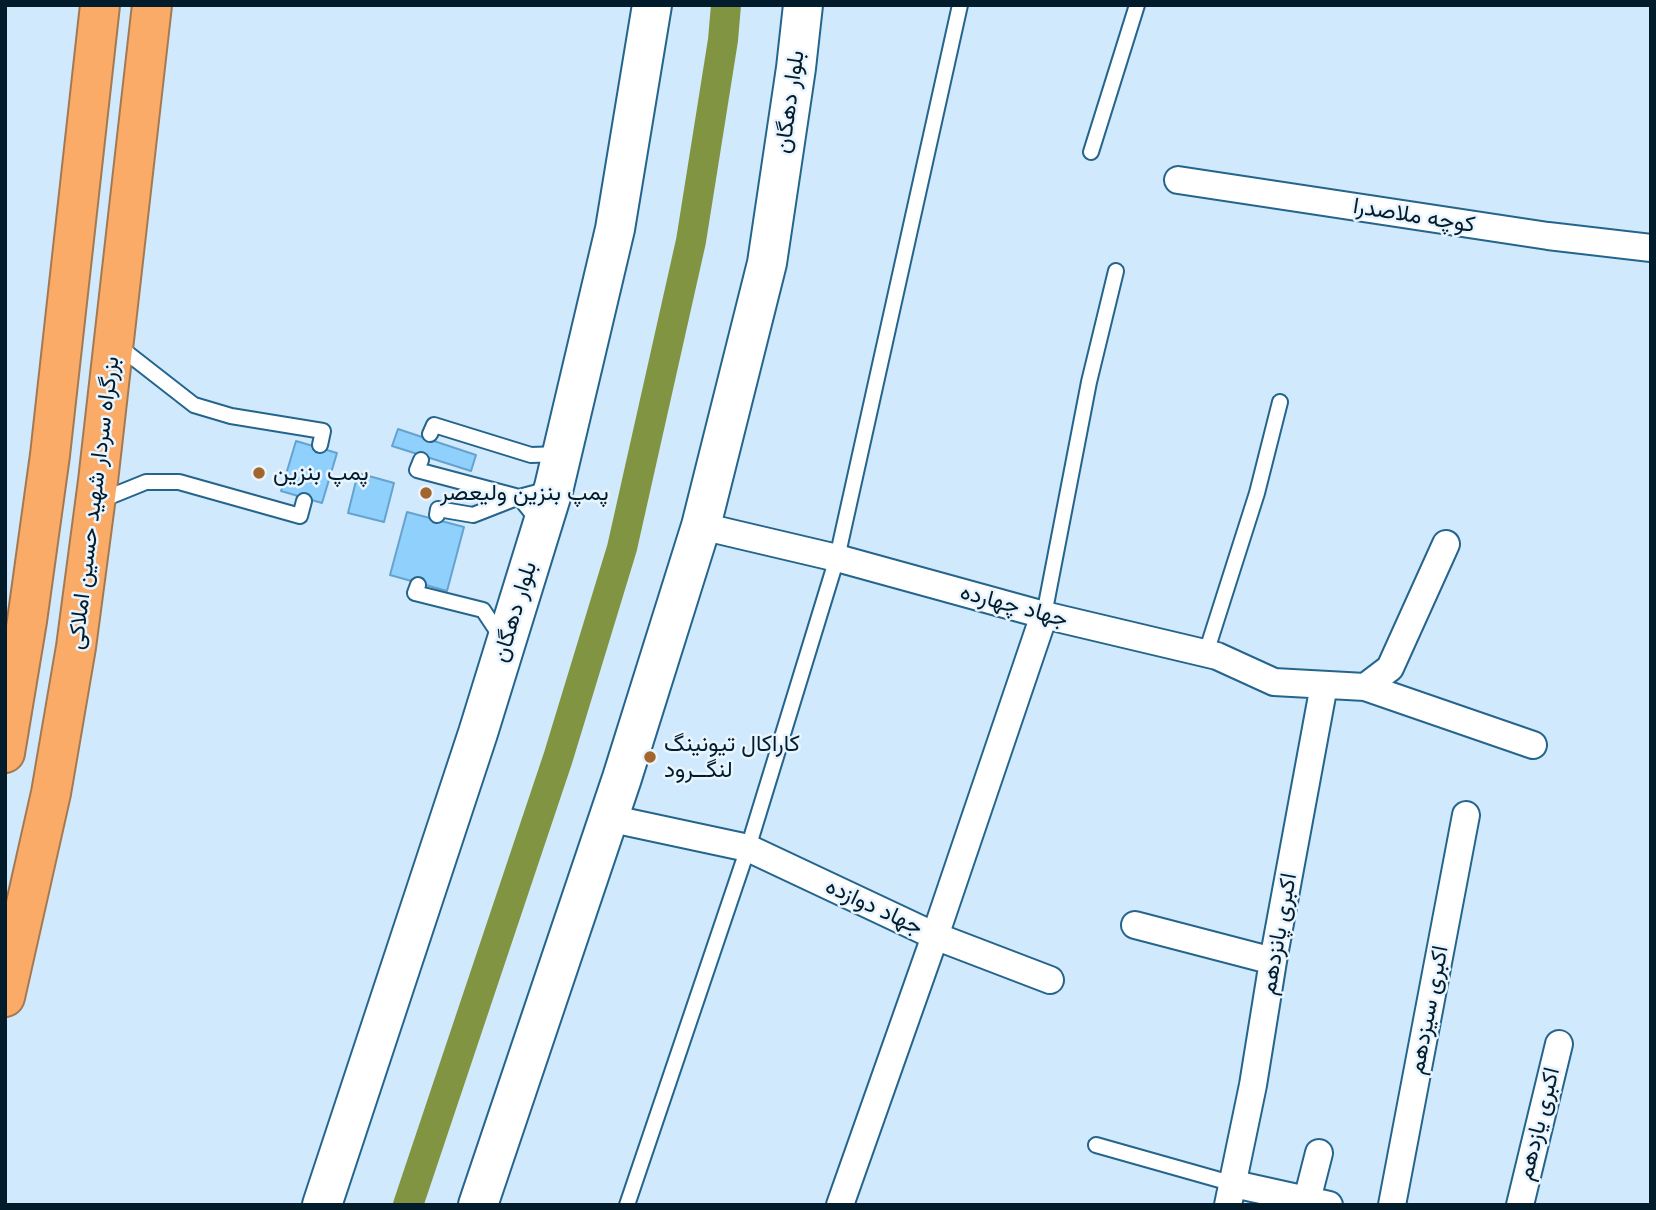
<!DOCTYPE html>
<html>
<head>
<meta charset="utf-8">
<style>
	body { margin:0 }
	#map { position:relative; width:1656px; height:1210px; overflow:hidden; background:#d0e9fc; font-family:"Noto Sans",sans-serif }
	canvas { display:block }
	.frame { position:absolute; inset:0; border:7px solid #021c2c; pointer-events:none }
</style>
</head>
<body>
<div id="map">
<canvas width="1656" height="1210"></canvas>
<div class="frame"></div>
</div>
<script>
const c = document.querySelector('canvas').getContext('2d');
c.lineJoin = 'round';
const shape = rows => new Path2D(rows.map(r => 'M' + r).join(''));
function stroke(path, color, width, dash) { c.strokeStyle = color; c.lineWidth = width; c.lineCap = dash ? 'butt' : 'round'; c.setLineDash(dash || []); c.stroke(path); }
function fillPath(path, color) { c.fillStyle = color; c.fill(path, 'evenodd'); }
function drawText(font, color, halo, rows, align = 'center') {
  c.font = font + ' "Noto Sans",Vazirmatn,sans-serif'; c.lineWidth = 5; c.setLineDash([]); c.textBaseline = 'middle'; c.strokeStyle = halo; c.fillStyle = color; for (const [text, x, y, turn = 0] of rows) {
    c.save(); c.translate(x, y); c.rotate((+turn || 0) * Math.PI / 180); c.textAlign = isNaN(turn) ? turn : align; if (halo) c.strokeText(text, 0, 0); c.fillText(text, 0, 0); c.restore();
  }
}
const canal = shape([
	[408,1205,558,758,622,548,691,241,723,40,726,5]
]);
const building = shape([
	[398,429,476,455,471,471,392,446,398,429],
	[296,441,337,453,322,503,281,491,296,441],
	[358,473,394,483,384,522,348,513,358,473],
	[407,512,464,527,447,591,390,575,407,512]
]);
const lane = shape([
	[1091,152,1137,5],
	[117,345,194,405,231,416,323,431,320,445],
	[430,434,434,425,531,455,560,454],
	[421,460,417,470,519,497,540,523],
	[99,501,146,482,179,482,300,516,304,501],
	[437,515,438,509,473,515,519,497,549,489],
	[418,585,415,593,483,610,501,637],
	[1044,615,1089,382,1116,271],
	[1206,653,1257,493,1280,402],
	[1096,1145,1234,1184],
	[627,1205,748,848,837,558,960,5]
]);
const street = shape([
	[1178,180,1548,236,1651,248],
	[701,526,837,558,1044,615,1217,656,1274,682,1365,687,1390,668,1446,544],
	[1365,687,1533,745],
	[608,818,748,848,935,936,1044,615],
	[1135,925,1273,961],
	[1234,1184,1329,1205],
	[1307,1200,1319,1153],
	[840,1205,935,936,1050,980],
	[1228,1205,1253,1085,1273,961,1324,685],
	[1392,1205,1466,815],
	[1520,1205,1559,1044]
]);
const secondary = shape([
	[322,1205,478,733,554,487,615,229,652,5],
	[478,1205,622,778,701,526,767,263,796,68,803,5]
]);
const highway = shape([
	[5,753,27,621,50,455,100,5],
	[5,997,51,793,76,647,98,481,152,5]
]);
const markers = [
	[259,473,7,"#a3652b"],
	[426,493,7,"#a3652b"],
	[650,757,7,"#a3652b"]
];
const streetNames = [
	["بلوار دهگان",790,102,-82],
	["کوچه ملاصدرا",1414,216,9],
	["بزرگراه سردار شهید حسین املاکی",94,503,-83],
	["جهاد چهارده",1014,606,15],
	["بلوار دهگان",515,612,-73],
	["جهاد دوازده",874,907,25],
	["اکبری پانزدهم",1279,934,-80],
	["اکبری سیزدهم",1429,1010,-79],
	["اکبری یازدهم",1539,1124,-76]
];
const poiNames = [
	["پمپ بنزین",273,473],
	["پمپ بنزین ولیعصر",440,493],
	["کاراکال تیونینگ",664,744],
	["لنگــرود",664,770]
];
stroke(canal, '#819441', 30);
fillPath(building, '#90d0fd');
stroke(building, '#65a3ce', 2);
stroke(lane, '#25658d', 18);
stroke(street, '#25658d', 30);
stroke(secondary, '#25658d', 42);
stroke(highway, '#a37952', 42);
stroke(lane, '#fff', 14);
stroke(street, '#fff', 26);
stroke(secondary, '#fff', 38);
stroke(highway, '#faab67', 38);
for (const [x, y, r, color] of markers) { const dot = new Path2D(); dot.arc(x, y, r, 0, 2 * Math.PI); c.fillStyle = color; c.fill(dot); stroke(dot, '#e8f4fe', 2.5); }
drawText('23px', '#021c2c', '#e8f4fe', streetNames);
drawText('23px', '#021c2c', '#e8f4fe', poiNames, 'left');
</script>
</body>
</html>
